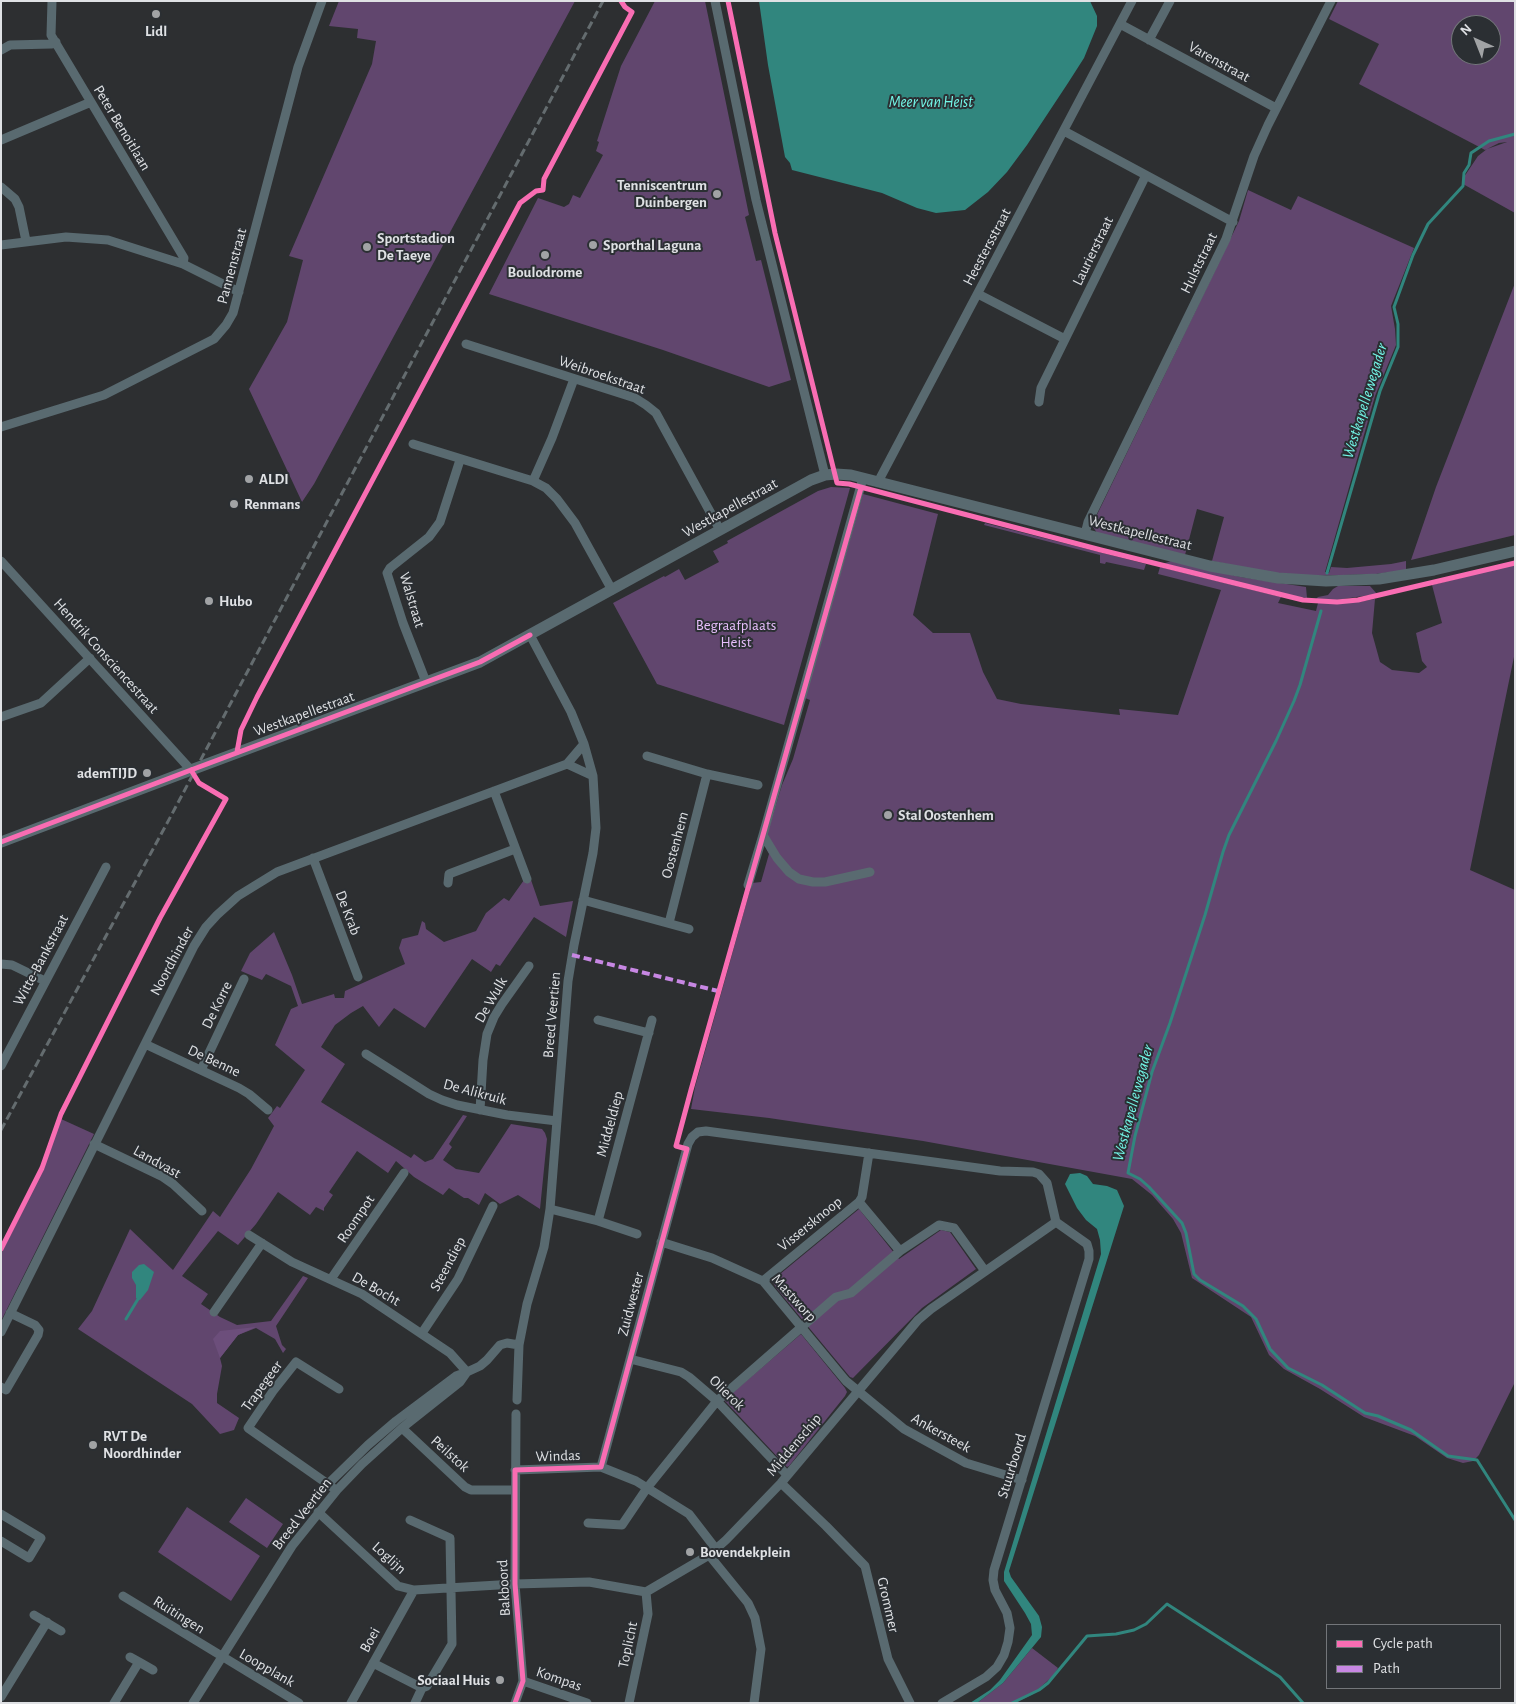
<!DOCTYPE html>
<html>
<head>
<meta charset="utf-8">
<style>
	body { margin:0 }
	#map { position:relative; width:1516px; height:1704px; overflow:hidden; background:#2d2f31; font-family:"Alegreya Sans",sans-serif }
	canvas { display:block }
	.frame { position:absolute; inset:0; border:2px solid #dfe1e4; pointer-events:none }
	.legend { position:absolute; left:1326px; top:1624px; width:175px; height:65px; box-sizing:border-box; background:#2b2f33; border:1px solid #73767a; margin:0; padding:6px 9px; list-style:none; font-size:15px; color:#dfe1e4 }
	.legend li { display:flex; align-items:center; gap:10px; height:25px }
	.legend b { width:25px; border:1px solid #73767a }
	.north { position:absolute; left:1451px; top:15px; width:50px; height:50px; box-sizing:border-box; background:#2b2f33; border:1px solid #73767a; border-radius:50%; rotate:316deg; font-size:14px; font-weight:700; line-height:20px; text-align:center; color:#dfe1e4 }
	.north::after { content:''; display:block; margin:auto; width:18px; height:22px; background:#a1a3a5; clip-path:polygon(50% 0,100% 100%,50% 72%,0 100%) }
</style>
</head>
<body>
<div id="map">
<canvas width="1516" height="1704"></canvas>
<div class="frame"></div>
<ul class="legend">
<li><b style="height:6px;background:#f96db3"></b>Cycle path</li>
<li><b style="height:6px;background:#c787e3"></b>Path</li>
</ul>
<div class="north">N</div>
</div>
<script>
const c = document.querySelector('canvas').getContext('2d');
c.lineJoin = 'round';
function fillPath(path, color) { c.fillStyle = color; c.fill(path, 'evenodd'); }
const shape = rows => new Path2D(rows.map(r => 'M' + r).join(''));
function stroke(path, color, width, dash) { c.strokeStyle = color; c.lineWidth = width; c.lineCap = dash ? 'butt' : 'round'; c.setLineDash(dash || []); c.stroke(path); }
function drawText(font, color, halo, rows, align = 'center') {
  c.font = font + ' "Alegreya Sans",sans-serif'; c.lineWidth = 4; c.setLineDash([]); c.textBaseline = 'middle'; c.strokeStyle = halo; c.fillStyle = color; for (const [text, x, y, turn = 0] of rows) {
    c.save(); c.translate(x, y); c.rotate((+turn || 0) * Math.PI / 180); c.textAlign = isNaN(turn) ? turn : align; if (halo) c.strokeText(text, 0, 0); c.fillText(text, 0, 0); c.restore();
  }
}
const green = shape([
	[339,1,575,1,314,484,302,502,249,389,287,322,303,260,289,256,372,64,376,41,357,38,358,29,329,26],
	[655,1,705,1,749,215,745,217,756,261,761,260,791,380,769,387,663,350,489,294,538,198,564,207,569,204,573,195,580,198,603,155,596,151,599,142,597,141,621,66],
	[1338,1,1515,1,1515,213,1463,184,1464,177,1478,156,1487,149,1507,142,1499,143,1485,150,1359,84,1379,44,1329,19],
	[1461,25,1491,25,1491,55,1461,55],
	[1248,190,1291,210,1298,196,1414,248,1391,306,1395,329,1396,345,1375,396,1325,572,1329,573,1331,567,1347,568,1391,564,1406,561,1406,570,1376,574,1313,576,1266,572,1212,561,1224,517,1197,509,1185,555,1097,533,1093,527,1093,523,1239,221],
	[1515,283,1515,535,1411,560,1436,487],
	[831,487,850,488,784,725,657,684,613,603,664,576,665,577,679,569,685,580,719,562,713,551,728,543,727,541,818,491],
	[863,494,938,514,913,615,933,633,970,633,983,672,997,699,1021,704,1120,715,1119,709,1178,715,1221,590,1158,574,1160,567,1281,597,1278,603,1316,611,1318,603,1358,602,1375,599,1372,633,1380,662,1392,670,1419,673,1427,667,1422,661,1416,633,1442,623,1432,585,1515,564,1515,652,1470,870,1515,890,1515,1382,1479,1455,1473,1461,1463,1463,1447,1458,1415,1436,1364,1417,1320,1389,1284,1369,1269,1355,1251,1317,1192,1278,1181,1233,1173,1219,1152,1195,1132,1179,923,1141,769,1118,691,1109,695,1087,752,883,761,882,769,854,764,844,782,785,793,759,810,700,805,698],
	[985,523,1146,564,1144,570,1106,562,1105,564,1100,563,1100,555,984,525],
	[1171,561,1241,577,1306,587,1307,598,1284,595,1163,564],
	[1338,586,1370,586,1377,594,1336,600,1316,599,1318,597,1328,595,1333,589],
	[524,880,531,880,540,906,573,901,566,937,534,917,500,966,496,964,491,972,472,959,425,1028,394,1008,379,1027,363,1006,351,1013,335,1025,321,1047,345,1064,321,1102,411,1158,414,1154,425,1162,433,1159,463,1115,467,1116,449,1144,452,1147,443,1160,456,1169,479,1173,511,1124,542,1129,545,1133,547,1139,540,1209,518,1195,500,1204,485,1193,479,1205,468,1198,464,1198,449,1188,443,1195,414,1177,396,1161,388,1173,357,1151,329,1192,333,1195,324,1208,324,1211,316,1207,310,1215,278,1192,256,1224,238,1245,218,1231,182,1276,208,1294,201,1304,220,1317,237,1325,271,1321,303,1276,308,1278,276,1326,282,1345,286,1349,283,1353,275,1339,256,1328,238,1335,220,1358,222,1366,217,1394,217,1403,239,1418,234,1430,220,1434,192,1404,78,1329,92,1311,130,1229,173,1270,213,1211,220,1217,251,1169,274,1126,268,1118,277,1106,280,1108,305,1070,275,1045,291,1009,298,1006,291,986,266,974,262,980,241,971,250,953,274,932,292,975,302,1004,334,994,335,998,344,998,345,991,405,964,399,948,402,939,418,935,422,921,425,923,426,929,444,942,476,931,486,913,504,898,509,901],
	[61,1119,94,1134,1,1321,1,1254,43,1169],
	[859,1209,899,1259,941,1230,950,1232,976,1269,922,1308,853,1378,850,1377,776,1288,773,1282,774,1279],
	[801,1334,845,1388,847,1392,845,1396,789,1466,787,1467,724,1400],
	[246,1498,283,1524,267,1548,229,1522],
	[187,1507,260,1556,231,1601,158,1552],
	[1032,1648,1058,1668,1054,1675,1033,1694,1015,1703,977,1703,1003,1683]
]);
const forest = shape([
	[256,1327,238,1335,220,1358,213,1339,220,1331]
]);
const water = shape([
	[759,1,1090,1,1097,16,1097,26,1084,58,1068,83,1027,145,1007,172,988,192,965,210,936,213,917,208,882,193,792,170,790,163,785,157,768,65],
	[1080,1173,1087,1176,1093,1184,1107,1186,1117,1190,1124,1206,1009,1571,1011,1577,1039,1616,1042,1627,1041,1637,1003,1683,977,1703,970,1703,990,1690,1000,1680,1032,1635,1031,1624,1025,1613,1004,1581,1004,1572,1101,1254,1100,1240,1097,1229,1086,1220,1077,1208,1065,1184,1070,1174],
	[144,1264,154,1272,148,1290,140,1300,136,1298,136,1285,132,1278,132,1272,139,1265]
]);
const stream = shape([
	[1327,573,1380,391,1398,347,1398,324,1394,307,1413,255,1428,224,1463,186,1464,173,1469,165,1471,153,1489,141,1515,134],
	[1321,611,1300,685,1294,701,1276,741,1229,835,1223,852,1205,915,1170,1023,1152,1072,1135,1136,1128,1173,1140,1179,1149,1187,1182,1223,1186,1233,1194,1274,1200,1280,1243,1306,1256,1319,1270,1349,1288,1368,1322,1385,1365,1413,1378,1416,1411,1430,1448,1456,1477,1460,1515,1520],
	[126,1319,138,1299],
	[1012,1703,1039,1690,1048,1683,1087,1636,1116,1634,1134,1630,1146,1624,1167,1604,1280,1677,1303,1703]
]);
const minor = shape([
	[52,1,51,35,184,258,183,264],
	[715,1,756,200,825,475],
	[1120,24,1276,108],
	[1149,40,1170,1],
	[1,50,10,45,52,44,56,42],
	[1064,131,1233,222],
	[1,140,91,102],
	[1,187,15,199,19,207,26,241],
	[1,245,66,237,108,240,183,264,239,292],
	[978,294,1065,339],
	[466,344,635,398,646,405,656,413,720,530],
	[1039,402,1041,388,1146,175],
	[1,427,104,395,214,339,226,325,233,313,298,67,322,1],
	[413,444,533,481,546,488,557,499,575,523,612,590],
	[533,481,552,438,574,379],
	[878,482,1132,1],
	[1085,534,1088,522,1226,239,1254,156,1268,125,1331,1],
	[1,561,191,770],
	[426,682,403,623,387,573,390,568,429,537,440,522,460,460],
	[1,717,41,703,90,658],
	[647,756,707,774,758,785],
	[567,764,593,776],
	[494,791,527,879],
	[763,835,777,858,789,872,799,879,813,882,825,882,870,872],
	[313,858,358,977],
	[448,883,449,874,515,849],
	[748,885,763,835,863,478],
	[583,900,689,929],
	[669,923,707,774],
	[1,964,12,965,45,981],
	[598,1020,649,1033],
	[145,1044,239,1088,249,1094,268,1110],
	[366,1054,429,1094,442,1100,457,1105,507,1115,557,1121],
	[1,1066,106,867],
	[201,1070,244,979],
	[480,1110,483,1060,487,1034,494,1017,502,1004,529,966],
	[94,1144,163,1177,173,1184,202,1211],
	[859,1202,900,1251],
	[550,1209,598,1221,637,1234],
	[598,1221,652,1020],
	[249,1235,292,1262,362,1294,450,1353,467,1372,456,1376,396,1421,368,1445,328,1484],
	[661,1242,712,1258,763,1281,846,1381,904,1429,966,1463,1022,1480],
	[331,1279,404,1173],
	[763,1281,859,1202,862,1197,869,1153],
	[214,1312,262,1243],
	[1,1332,194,946,206,927,217,915,238,896,277,872,567,764,584,744],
	[422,1333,458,1279,493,1206],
	[630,1359,681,1372,689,1377,717,1401,787,1475],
	[1,1387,6,1390,38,1335,39,1330,35,1325,10,1313],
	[517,1400,519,1345,527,1304,544,1247,550,1209,568,981,574,945,593,853,596,828,593,776,584,744,571,712,530,635],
	[402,1428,465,1487,471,1490,515,1490],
	[601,1467,688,1144,692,1137,698,1132,706,1131,1000,1171,1033,1172,1039,1174,1047,1183,1056,1222],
	[515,1470,601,1467,636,1481,689,1514,716,1549],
	[781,1483,826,1526,865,1566,888,1659,910,1703],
	[332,1487,248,1428,273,1391,296,1362,339,1389],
	[318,1512,398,1586,414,1590,515,1584,589,1582,646,1592,709,1555,726,1540,781,1483,918,1320,931,1309,1056,1222],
	[1,1514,41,1538,29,1558,1,1541],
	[410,1520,450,1538,452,1644,427,1686,422,1688,415,1703],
	[588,1523,622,1525,647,1488,717,1401,836,1297,851,1293,900,1251,939,1225,954,1228,985,1271],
	[709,1555,748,1603,755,1618,761,1649,754,1703],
	[123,1596,299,1703],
	[34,1615,61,1631],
	[139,1662,153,1670],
	[373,1663,422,1688],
	[523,1681,587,1703],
	[1,1697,47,1622],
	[114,1703,139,1662,130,1657],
	[193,1703,292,1546,337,1490,362,1464,402,1428,460,1382,467,1372,480,1366,487,1360,500,1345,507,1343,519,1345],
	[351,1703,414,1590],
	[515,1703,523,1681,515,1584,516,1414],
	[629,1703,648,1614,646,1592],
	[942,1703,986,1677,997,1667,1004,1655,1008,1642,1010,1628,1007,1613,995,1590,993,1580,994,1570,1089,1259,1089,1251,1087,1244,1056,1222]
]);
const tertiary = shape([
	[1,842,191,770,480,662,811,480,825,475,836,474,851,475,1210,566,1278,578,1326,581,1379,579,1434,570,1515,551]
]);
const rail = shape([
	[1,1130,172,814,603,1]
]);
const quiet = shape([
	[572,955,718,991]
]);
const cycleway = shape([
	[728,1,775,233,837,483,849,484,1101,550,1303,600,1337,602,1358,600,1515,563],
	[237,752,241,730,257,697,520,203,536,191,543,190,544,179,632,12,625,7,621,1],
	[1,842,191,770,480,662,530,635],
	[1,1249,42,1168,61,1114,160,918,226,799,199,783,191,770],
	[515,1703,523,1681,515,1584,515,1470,601,1467,687,1149,676,1146,691,1090,861,488]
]);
const markers = [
	[156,14,5,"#a1a3a5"],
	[717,194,5,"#a1a3a5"],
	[593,245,5,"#a1a3a5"],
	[367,247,5,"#a1a3a5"],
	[545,255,5,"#a1a3a5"],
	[249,479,5,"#a1a3a5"],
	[234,504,5,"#a1a3a5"],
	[209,601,5,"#a1a3a5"],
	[147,773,5,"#a1a3a5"],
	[888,815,5,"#a1a3a5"],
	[93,1445,5,"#a1a3a5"],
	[690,1552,5,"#a1a3a5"],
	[500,1680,5,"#a1a3a5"]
];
const poiNames = [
	["Lidl",156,31,"center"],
	["Tenniscentrum",707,185,"right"],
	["Duinbergen",707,202,"right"],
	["Sportstadion",377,238],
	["De Taeye",377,255],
	["Sporthal Laguna",603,245],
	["Boulodrome",545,272,"center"],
	["ALDI",259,479],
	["Renmans",244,504],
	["Hubo",219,601],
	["ademTIJD",137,773,"right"],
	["Stal Oostenhem",898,815],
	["RVT De",103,1436],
	["Noordhinder",103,1453],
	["Bovendekplein",700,1552],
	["Sociaal Huis",490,1680,"right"]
];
const streetNames = [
	["Varenstraat",1219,62,29],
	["Peter Benoitlaan",122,128,59],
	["Heestersstraat",987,247,-62],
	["Laurierstraat",1093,251,-64],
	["Hulststraat",1199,263,-64],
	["Pannenstraat",232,266,-75],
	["Weibroekstraat",602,375,19],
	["Westkapellestraat",730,508,-29],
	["Westkapellestraat",1140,533,14],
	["Walstraat",412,600,73],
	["Hendrik Consciencestraat",106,656,48],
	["Westkapellestraat",304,714,-20],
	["Oostenhem",675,845,-75],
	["De Krab",348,913,69],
	["Witte-Bankstraat",41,960,-62],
	["Noordhinder",172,961,-62],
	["De Wulk",491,1000,-60],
	["De Korre",217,1005,-64],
	["Breed Veertien",552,1015,-85],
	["De Benne",214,1061,25],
	["De Alikruik",475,1092,15],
	["Middeldiep",610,1124,-75],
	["Landvast",157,1162,29],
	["Roompot",356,1219,-56],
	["Vissersknoop",810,1224,-39],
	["Steendiep",448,1264,-62],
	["De Bocht",376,1289,30],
	["Mastworp",794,1298,48],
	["Zuidwester",631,1304,-75],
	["Trapegeer",262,1386,-54],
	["Olierok",727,1393,44],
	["Ankersteek",941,1433,29],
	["Middenschip",794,1445,-50],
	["Peilstok",450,1454,42],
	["Windas",558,1456,-2],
	["Stuurboord",1012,1466,-73],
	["Breed Veertien",302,1514,-52],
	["Loglijn",389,1558,42],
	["Bakboord",504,1588,-93],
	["Grommer",888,1605,77],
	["Ruitingen",179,1615,32],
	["Boei",370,1640,-61],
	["Toplicht",628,1645,-78],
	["Loopplank",267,1668,30],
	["Kompas",559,1679,19]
];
const parkNames = [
	["Begraafplaats",736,625],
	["Heist",736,642]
];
const waterNames = [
	["Meer van Heist",931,102],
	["Westkapellewegader",1365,401,-73],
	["Westkapellewegader",1133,1103,-75]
];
fillPath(green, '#61466e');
fillPath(forest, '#6c4e7b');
fillPath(water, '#31867e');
stroke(stream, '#31867e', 3);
stroke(minor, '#596a70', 9);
stroke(tertiary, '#596a70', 11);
stroke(rail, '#646c6f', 3, [8, 4]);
stroke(quiet, '#c787e3', 4, [8, 4]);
stroke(cycleway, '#f96db3', 5);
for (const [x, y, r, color] of markers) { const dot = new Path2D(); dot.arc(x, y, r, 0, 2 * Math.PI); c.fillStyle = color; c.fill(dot); stroke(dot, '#2b2f33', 2); }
drawText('bold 15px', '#dfe1e4', '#2b2f33', poiNames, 'left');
drawText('15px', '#dfe1e4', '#2b2f33', streetNames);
drawText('15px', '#e8bffd', '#2b2f33', parkNames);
drawText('italic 16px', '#73f7e8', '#2b2f33', waterNames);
</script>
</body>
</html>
